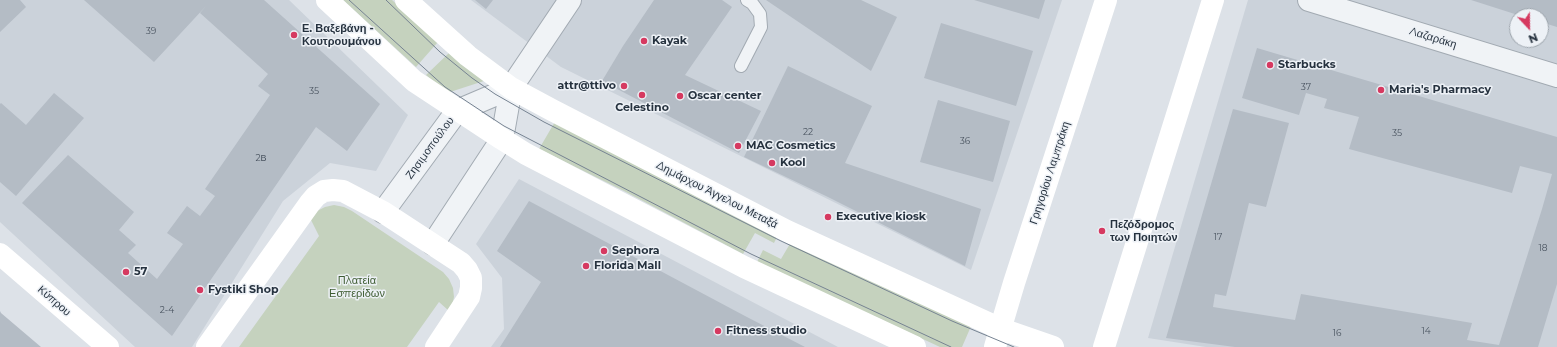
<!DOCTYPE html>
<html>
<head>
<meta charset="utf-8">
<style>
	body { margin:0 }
	#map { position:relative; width:1557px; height:347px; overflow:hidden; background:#dde2e8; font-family:Montserrat,sans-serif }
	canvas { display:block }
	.north { position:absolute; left:1509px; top:8px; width:40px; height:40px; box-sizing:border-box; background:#edf1f6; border:1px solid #9da5ad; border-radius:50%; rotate:158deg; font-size:11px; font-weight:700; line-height:16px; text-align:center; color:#26323f }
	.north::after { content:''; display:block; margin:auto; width:14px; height:18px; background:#d63960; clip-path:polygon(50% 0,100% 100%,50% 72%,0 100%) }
</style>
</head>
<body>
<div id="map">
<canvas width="1557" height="347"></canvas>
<div class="north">N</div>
</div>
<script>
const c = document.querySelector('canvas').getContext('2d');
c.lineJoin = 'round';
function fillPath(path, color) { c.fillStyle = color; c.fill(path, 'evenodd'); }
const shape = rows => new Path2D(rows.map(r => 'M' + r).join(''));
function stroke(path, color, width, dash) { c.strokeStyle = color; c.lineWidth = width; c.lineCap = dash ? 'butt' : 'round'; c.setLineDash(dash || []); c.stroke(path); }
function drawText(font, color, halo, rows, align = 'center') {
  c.font = font + ' Montserrat,sans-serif'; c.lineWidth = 3; c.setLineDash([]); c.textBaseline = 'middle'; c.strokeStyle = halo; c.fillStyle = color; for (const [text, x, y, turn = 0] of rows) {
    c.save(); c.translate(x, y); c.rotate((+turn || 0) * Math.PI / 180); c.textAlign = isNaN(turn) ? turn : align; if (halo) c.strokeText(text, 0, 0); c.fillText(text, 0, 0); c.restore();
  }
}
const built = shape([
	[0,0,289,0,408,115,376,171,330,163,283,201,192,347,135,347,0,222],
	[471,0,1062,0,971,270,561,67],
	[1248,0,1557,0,1557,347,1206,347,1148,338],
	[1517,16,1541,16,1541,40,1517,40],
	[519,179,838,347,491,347,504,329,502,278,476,244]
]);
const green = shape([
	[343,0,392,0,438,42,416,67],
	[450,52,487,80,447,93,426,75],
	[556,120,778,235,774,243,755,233,743,254,624,191,539,149],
	[334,205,344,207,352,211,443,272,449,279,453,288,454,297,452,306,449,311,439,302,407,347,239,347,319,236,310,218,317,211,325,207],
	[791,242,972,324,962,347,940,347,757,262,763,250,781,259]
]);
const building = shape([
	[0,0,20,0,26,7,0,32],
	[84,0,264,0,380,104,347,151,316,127,172,336,22,203,68,155,134,212,119,230,136,245,128,253,157,279,183,244,167,233,187,206,200,216,215,196,205,189,270,95,258,86,268,74,200,13,206,6,154,62],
	[475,0,493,0,486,9],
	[654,0,722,0,732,7,685,75,761,111,739,153,602,81,623,46],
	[766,0,861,0,897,17,871,71],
	[974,0,1045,0,1039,19],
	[1471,0,1557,0,1557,27,1541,22,1541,16,1521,16],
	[941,23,1033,51,1016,106,924,78],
	[1257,48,1557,137,1557,284,1538,347,1235,347,1166,338,1233,109,1289,123,1266,207,1249,203,1226,296,1215,294,1213,307,1295,320,1301,294,1472,323,1467,340,1499,345,1542,209,1552,174,1520,166,1512,193,1349,149,1359,117,1324,108,1327,99,1306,93,1299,115,1242,98],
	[788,66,872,106,845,163,981,209,965,266,828,197,744,157],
	[54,93,84,118,16,196,0,182,0,104,1,103,26,125],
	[938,100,1010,121,993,182,920,162],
	[529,201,745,316,805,347,500,347,541,282,497,251],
	[0,311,1,313,41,347,0,347]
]);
const lane = shape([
	[741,66,761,27,760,14,752,3,747,0]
]);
const street = shape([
	[1309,0,1557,76],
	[383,212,457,111,511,88],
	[433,244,502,139,511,88,570,0]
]);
const secondary = shape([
	[327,0,414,81,502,139,526,154,744,267,915,347],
	[406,0,468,56,511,88,552,110,787,231,1001,329,1053,347],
	[0,254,108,347],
	[207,347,310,203,316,196,324,191,333,190,343,191,383,212,461,263,467,270,471,278,471,288,469,297,436,347],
	[995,347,1014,283,1106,0],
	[1104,347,1213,0]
]);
const tram = shape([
	[349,0,445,87,504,126,751,254,951,347],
	[386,0,440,52,472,78,495,94,544,122,781,241,952,321,1014,347]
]);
const markers = [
	[294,35,4,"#d63960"],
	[644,41,4,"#d63960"],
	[1270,65,4,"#d63960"],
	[624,86,4,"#d63960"],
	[1381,90,4,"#d63960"],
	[642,95,4,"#d63960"],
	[680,96,4,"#d63960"],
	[738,146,4,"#d63960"],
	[772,163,4,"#d63960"],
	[828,217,4,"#d63960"],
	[1102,231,4,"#d63960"],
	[604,251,4,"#d63960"],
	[586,266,4,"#d63960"],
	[126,272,4,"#d63960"],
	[200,290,4,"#d63960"],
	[718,331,4,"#d63960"]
];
const numberNames = [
	["39",151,31],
	["37",1306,87],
	["35",314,91],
	["22",808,132],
	["35",1397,133],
	["36",965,141],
	["2Β",261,158],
	["17",1218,237],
	["18",1543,248],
	["2-4",167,310],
	["14",1426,331],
	["16",1337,333]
];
const poiNames = [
	["Ε. Βαξεβάνη -",302,29],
	["Κουτρουμάνου",302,42],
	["Kayak",652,41],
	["Starbucks",1278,65],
	["attr@ttivo",616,86,"right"],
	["Maria's Pharmacy",1389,90],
	["Oscar center",688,96],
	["Celestino",642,108,"center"],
	["MAC Cosmetics",746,146],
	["Kool",780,163],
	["Executive kiosk",836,217],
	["Πεζόδρομος",1110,225],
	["των Ποιητών",1110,238],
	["Sephora",612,251],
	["Florida Mall",594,266],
	["57",134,272],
	["Fystiki Shop",208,290],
	["Fitness studio",726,331]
];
const streetNames = [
	["Λαζαράκη",1433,38,17],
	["Ζησιμοπούλου",430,148,-54],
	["Γρηγορίου Λαμπράκη",1050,173,-72],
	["Δημάρχου Άγγελου Μεταξά",717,195,27],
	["Κύπρου",54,301,41]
];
const parkNames = [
	["Πλατεία",357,281],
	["Εσπερίδων",357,294]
];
fillPath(built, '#cbd2da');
fillPath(green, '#c5d2be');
fillPath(building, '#b4bcc5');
stroke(lane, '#a2aab2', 14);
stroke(street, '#a2aab2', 24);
stroke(lane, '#f0f3f6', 12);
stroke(street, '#f0f3f6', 22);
stroke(secondary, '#fff', 22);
stroke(tram, '#768392', 1);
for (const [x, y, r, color] of markers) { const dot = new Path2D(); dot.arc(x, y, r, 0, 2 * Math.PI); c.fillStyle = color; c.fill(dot); stroke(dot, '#edf1f6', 1.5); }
drawText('9px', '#4a5460', null, numberNames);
drawText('bold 11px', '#26323f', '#edf1f6', poiNames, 'left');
drawText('11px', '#26323f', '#edf1f6', streetNames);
drawText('11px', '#3e5c32', '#edf1f6', parkNames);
</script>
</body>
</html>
